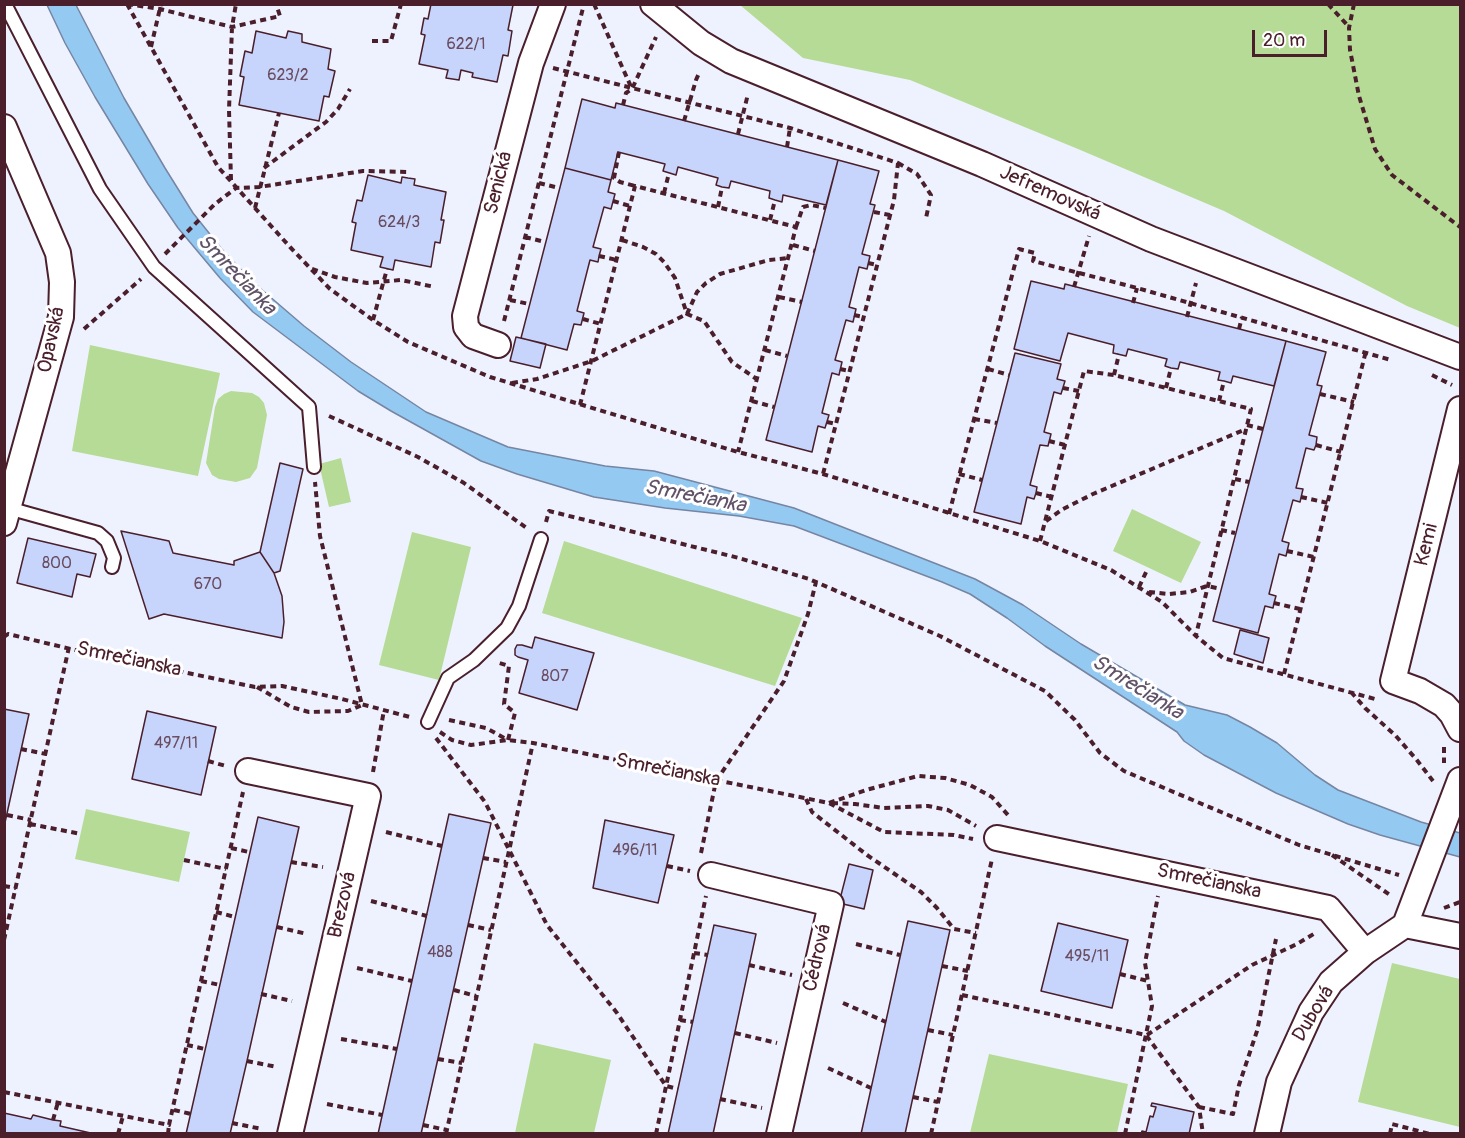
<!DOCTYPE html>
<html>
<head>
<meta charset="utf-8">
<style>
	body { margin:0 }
	#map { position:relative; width:1465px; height:1138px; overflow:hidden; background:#eef2fe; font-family:Pangolin,sans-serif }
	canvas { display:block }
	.frame { position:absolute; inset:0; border:6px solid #4a1f2b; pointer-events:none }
	.scale { position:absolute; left:1252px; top:30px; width:75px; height:27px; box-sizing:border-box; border:3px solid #4a1f2b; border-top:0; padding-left:8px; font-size:18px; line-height:21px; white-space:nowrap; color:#4a1f2b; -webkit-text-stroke:4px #fff; paint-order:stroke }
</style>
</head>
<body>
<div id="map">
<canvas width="1465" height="1138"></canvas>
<div class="frame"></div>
<div class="scale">20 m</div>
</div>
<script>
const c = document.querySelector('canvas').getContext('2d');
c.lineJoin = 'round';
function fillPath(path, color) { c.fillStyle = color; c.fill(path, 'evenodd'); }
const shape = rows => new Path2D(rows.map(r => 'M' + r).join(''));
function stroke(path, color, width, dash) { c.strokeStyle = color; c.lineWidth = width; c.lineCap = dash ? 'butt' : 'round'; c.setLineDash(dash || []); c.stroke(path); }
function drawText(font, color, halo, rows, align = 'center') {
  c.font = font + ' Pangolin,sans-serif'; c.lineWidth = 6; c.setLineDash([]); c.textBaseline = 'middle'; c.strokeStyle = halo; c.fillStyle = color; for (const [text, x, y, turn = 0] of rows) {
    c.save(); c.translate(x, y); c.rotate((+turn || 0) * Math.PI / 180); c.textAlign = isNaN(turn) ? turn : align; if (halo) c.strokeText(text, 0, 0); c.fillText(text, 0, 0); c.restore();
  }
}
const green = shape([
	[740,5,1460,5,1460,328,1407,306,1224,211,1078,149,910,80,803,58],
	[90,345,220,373,198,476,72,451],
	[231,391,252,393,259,397,264,403,267,415,257,468,250,478,236,482,219,479,212,475,206,463,215,407,218,399,224,394],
	[341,458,351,502,329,507,319,464],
	[1132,509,1201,542,1181,583,1113,551],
	[412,532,471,547,439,680,379,665],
	[564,541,802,618,775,686,542,613],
	[86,809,190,832,179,882,75,859],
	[1392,963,1460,979,1460,1127,1358,1102],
	[534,1043,611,1060,594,1133,515,1133],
	[989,1054,1128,1084,1117,1133,970,1133]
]);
const water = shape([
	[47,5,76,5,124,98,165,168,193,213,225,253,254,283,304,326,351,362,426,412,508,447,605,466,654,471,794,508,975,579,1023,605,1081,644,1185,705,1227,715,1250,727,1277,743,1315,775,1338,790,1421,822,1460,833,1460,857,1380,835,1348,824,1276,793,1204,755,1184,741,1177,732,1045,646,1007,618,970,594,942,582,794,526,739,516,665,508,594,497,517,474,481,461,391,411,358,391,253,312,220,278,178,228,148,184,95,97,65,43,47,5]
]);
const building = shape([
	[431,4,513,5,508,30,512,31,508,56,503,55,497,82,472,77,473,73,461,70,459,80,446,78,448,70,419,64,425,35,421,34,424,18,428,19,431,4],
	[256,31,286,38,288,31,302,34,302,42,331,49,328,69,335,71,329,97,324,96,319,121,239,105,244,77,240,76,245,51,252,53,256,31],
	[582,99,615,108,616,103,838,160,826,205,783,195,782,202,775,200,769,198,770,191,731,181,729,188,722,187,716,185,718,178,678,167,676,175,663,171,665,164,618,152,611,180,565,168,582,99],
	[838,160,879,171,870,204,875,205,862,254,870,256,867,269,859,267,849,307,856,309,853,322,846,320,835,360,842,362,839,375,832,373,822,413,829,415,825,428,818,426,812,452,766,440,838,160],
	[565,168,611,180,608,192,615,194,611,209,604,207,593,247,601,249,599,256,598,262,590,260,577,311,584,313,581,325,574,324,567,350,521,338,565,168],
	[368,175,401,183,402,177,408,178,415,179,414,185,446,192,441,220,444,220,440,243,435,242,431,267,395,260,393,270,380,267,383,257,351,250,356,223,352,222,357,200,362,201,368,175],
	[1031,281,1064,289,1065,284,1286,341,1274,386,1233,376,1231,383,1224,381,1218,380,1220,372,1180,362,1178,369,1171,368,1165,366,1167,359,1128,349,1126,356,1113,353,1114,345,1068,333,1060,361,1014,349,1031,281],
	[516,337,546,344,540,368,510,361,516,337],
	[1286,341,1326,352,1317,385,1322,386,1309,435,1317,437,1316,445,1314,450,1306,448,1296,488,1303,489,1300,502,1293,500,1282,541,1289,543,1286,556,1279,554,1269,594,1276,596,1274,603,1273,608,1265,606,1258,633,1213,621,1286,341],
	[1015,353,1061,364,1057,379,1065,381,1061,394,1054,392,1044,432,1051,434,1048,446,1040,445,1030,485,1037,487,1036,493,1034,499,1027,497,1021,524,974,512,1015,353],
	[280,463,303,469,280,571,274,573,260,552,280,463],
	[121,531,169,541,173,553,234,565,234,561,260,552,274,573,282,596,284,622,282,638,164,614,149,619,121,531],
	[28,538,96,554,90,577,77,574,72,597,17,583,28,538],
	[1240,630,1269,638,1263,663,1234,654,1240,630],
	[535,637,594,653,577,710,519,693,528,660,518,657,515,655,515,649,517,645,522,645,532,648,535,637],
	[4,709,29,714,4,827,4,709],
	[147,711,216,727,201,795,132,779,147,711],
	[449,814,491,823,421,1134,378,1134,449,814],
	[258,817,299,827,247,1061,230,1134,186,1134,258,817],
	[605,820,674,835,658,903,593,888,605,820],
	[849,864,873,870,864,909,839,903,849,864],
	[908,921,950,930,913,1097,905,1134,861,1134,908,921],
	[1058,923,1128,940,1112,1008,1041,991,1058,923],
	[714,925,756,934,713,1134,668,1134,714,925],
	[1152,1103,1194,1112,1189,1134,1141,1134,1142,1131,1146,1132,1150,1116,1153,1117,1156,1107,1151,1106,1152,1103],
	[4,1113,31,1119,33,1115,53,1120,61,1121,60,1126,95,1134,4,1134,4,1113]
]);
const path = shape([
	[127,4,218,167,290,247,330,289,373,320,408,342,490,377,738,452,823,474,1040,541,1111,570,1162,602,1196,636,1223,658,1375,699],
	[127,4,160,9,232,27,280,16,276,4],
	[594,4,632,89],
	[1328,4,1349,27],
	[1354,4,1349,28,1350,50,1359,96,1375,149,1392,175,1460,227],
	[372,41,391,41,401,4],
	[151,47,161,4],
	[553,68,790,128,898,163,894,200,823,474],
	[623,105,626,93,632,89,656,37],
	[684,121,696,80,700,71],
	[738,134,748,94],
	[787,147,790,128],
	[619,152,614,178,620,182,635,186],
	[898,163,917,174,931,195,926,218],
	[264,168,326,122,338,109,350,89],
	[231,180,229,110,232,27,236,4],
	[539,183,559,188],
	[664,193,669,173],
	[613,201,630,206],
	[718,207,722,187],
	[255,208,279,113],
	[874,212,890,215],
	[770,220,775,200],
	[796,227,803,207,811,205,826,208],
	[525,237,545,242],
	[622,240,643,247,656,254,664,262,675,278,687,314,704,321,732,362,758,380],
	[793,245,815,251],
	[165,254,215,204,236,188,259,187,363,171,409,172],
	[599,256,617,260],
	[868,263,877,265],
	[312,269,335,277,367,283,401,280,435,287],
	[1074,287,1089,236],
	[779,297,802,302],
	[510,300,529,304],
	[1133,303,1137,288],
	[854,315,863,317],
	[1187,317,1196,283],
	[583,319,601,324],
	[373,320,387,269],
	[504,321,584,4],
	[84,329,141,279],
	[1239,329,1242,317],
	[765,350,787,356],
	[840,369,850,371],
	[988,369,1009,375],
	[1114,375,1119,354],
	[1432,375,1452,385],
	[512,383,537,379,592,361,687,314,697,292,706,283,720,274,769,260,789,258],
	[1063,388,1079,391],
	[1166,388,1171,368],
	[1320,394,1354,402],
	[752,401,774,407],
	[1219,401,1224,381],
	[580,405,635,186,796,227,738,452],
	[329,416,418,457,464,483,528,529],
	[974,419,997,423],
	[827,422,836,424],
	[1247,425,1263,429],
	[1049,441,1065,445],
	[1316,445,1341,452],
	[959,474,982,480],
	[1235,479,1249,482],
	[1036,493,1052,497],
	[1301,497,1328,503],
	[949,514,1019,249,1035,253,1033,261,1137,288,1391,360],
	[1046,521,1063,509,1093,494,1246,429],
	[546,522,549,511,739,558,809,579,940,636,1045,691,1075,720,1100,753,1124,771,1299,845,1399,875],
	[1221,530,1235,533],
	[1040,541,1084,371,1114,375,1251,409,1196,635],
	[1287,551,1314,557],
	[1139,587,1148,568],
	[1149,592,1169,594,1190,592,1207,586,1221,589],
	[1274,603,1300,609],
	[4,637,8,634,138,665,178,671,255,687,282,686,342,699,410,717],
	[1284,674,1366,351],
	[257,687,291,707,309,712,348,711,362,705,320,536,315,482],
	[1351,692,1365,708,1395,735,1416,759,1433,781],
	[449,720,486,728,508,740,515,713,504,704,509,666,496,662],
	[440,732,452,740,471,745,508,740,533,743,829,803,884,832,954,835,973,839],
	[436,738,485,802,547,925,617,1013,666,1086,678,1089],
	[1444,747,1444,763],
	[21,749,46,754],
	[208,761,226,766],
	[373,772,384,710],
	[806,799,812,812,867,855,921,892,937,908,954,929,976,933],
	[829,803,866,790,918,776,945,778,970,785,992,797,1008,815],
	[832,803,855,804,884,808,928,806,948,810,976,826],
	[7,815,31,820],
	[30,824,81,834],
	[386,832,442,846],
	[231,848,249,852],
	[701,853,716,781,784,681,808,614,816,582],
	[1332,855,1390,895],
	[483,858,506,862],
	[184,860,226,869],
	[291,862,323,867],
	[667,866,690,871],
	[4,886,16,888],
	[371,901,427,916],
	[1444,908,1460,902],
	[216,912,235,917],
	[468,925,491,930],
	[277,927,307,934],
	[4,940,69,647],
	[856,944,900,955],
	[694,953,708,955],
	[749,965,792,975],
	[942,966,968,971],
	[357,968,412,981],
	[1120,974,1148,981],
	[201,981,220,985],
	[454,990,476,996],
	[261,994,292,1001],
	[962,995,1146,1035,1199,1107,1203,1134],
	[843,1003,886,1022],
	[680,1020,693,1022],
	[928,1030,953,1035],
	[735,1033,777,1043],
	[1147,1035,1252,965,1297,944,1317,932],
	[341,1039,397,1049],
	[187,1045,205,1049],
	[438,1059,462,1063],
	[247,1061,277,1067],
	[828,1068,871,1088],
	[4,1092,169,1125,243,792],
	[913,1097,938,1102],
	[720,1099,762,1108],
	[327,1104,382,1115],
	[1199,1107,1233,1114,1239,1085,1257,1031,1276,939],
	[174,1110,191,1114],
	[53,1120,58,1102],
	[232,1123,262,1129],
	[423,1125,447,1130],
	[118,1134,123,1116],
	[168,1134,169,1125],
	[446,1134,533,743],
	[656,1134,706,896],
	[931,1134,992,859],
	[1125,1134,1152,1006,1145,963,1158,896],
	[1390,1134,1392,1124,1430,1134]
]);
const service = shape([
	[5,4,100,189,154,267,309,407,314,467],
	[8,508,98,533,107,541,114,558,112,567],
	[428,722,448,678,474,660,507,628,519,606,541,539]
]);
const minor = shape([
	[653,4,701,43,731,61,982,164,1151,239,1460,357],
	[4,127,58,253,62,282,61,317,4,523],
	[498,345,473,336,466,327,465,316,531,63,553,4],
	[1460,409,1393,681,1420,691,1444,705,1452,714,1460,729],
	[248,771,368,796,290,1134],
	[997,838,1328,908,1365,952],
	[711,875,831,904,779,1134],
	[1405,925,1460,780],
	[1405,925,1460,936],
	[1267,1134,1279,1082,1311,1012,1331,982,1365,952,1405,925]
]);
const numberNames = [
	["622/1",466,45],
	["623/2",288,76],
	["624/3",399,223],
	["800",57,564],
	["670",208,585],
	["807",555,677],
	["497/11",176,744],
	["496/11",635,851],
	["488",440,953],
	["495/11",1087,957]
];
const streetNames = [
	["Senická",499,183,-76],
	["Jefremovská",1050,194,24],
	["Opavská",52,340,-78],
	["Kemi",1427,545,-76],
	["Smrečianska",129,660,12],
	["Smrečianska",668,771,11],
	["Smrečianska",1209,882,12],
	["Brezová",343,905,-77],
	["Cédrová",818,958,-77],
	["Dubová",1314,1014,-59]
];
const waterNames = [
	["Smrečianka",236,275,46],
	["Smrečianka",695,497,11],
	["Smrečianka",1137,688,32]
];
fillPath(green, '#b6db96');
fillPath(water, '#94c9f2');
stroke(water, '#7685a2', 1.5);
fillPath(building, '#c7d4fb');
stroke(building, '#4a1f2b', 1.5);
stroke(service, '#4a1f2b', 16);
stroke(minor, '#4a1f2b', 28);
stroke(path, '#4a1f2b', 4, [6, 4.5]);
stroke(service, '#fff', 12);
stroke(minor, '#fff', 24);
drawText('16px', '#694c5f', null, numberNames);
drawText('20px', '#4a1f2b', '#fff', streetNames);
drawText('italic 21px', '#605267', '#fff', waterNames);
</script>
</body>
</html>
